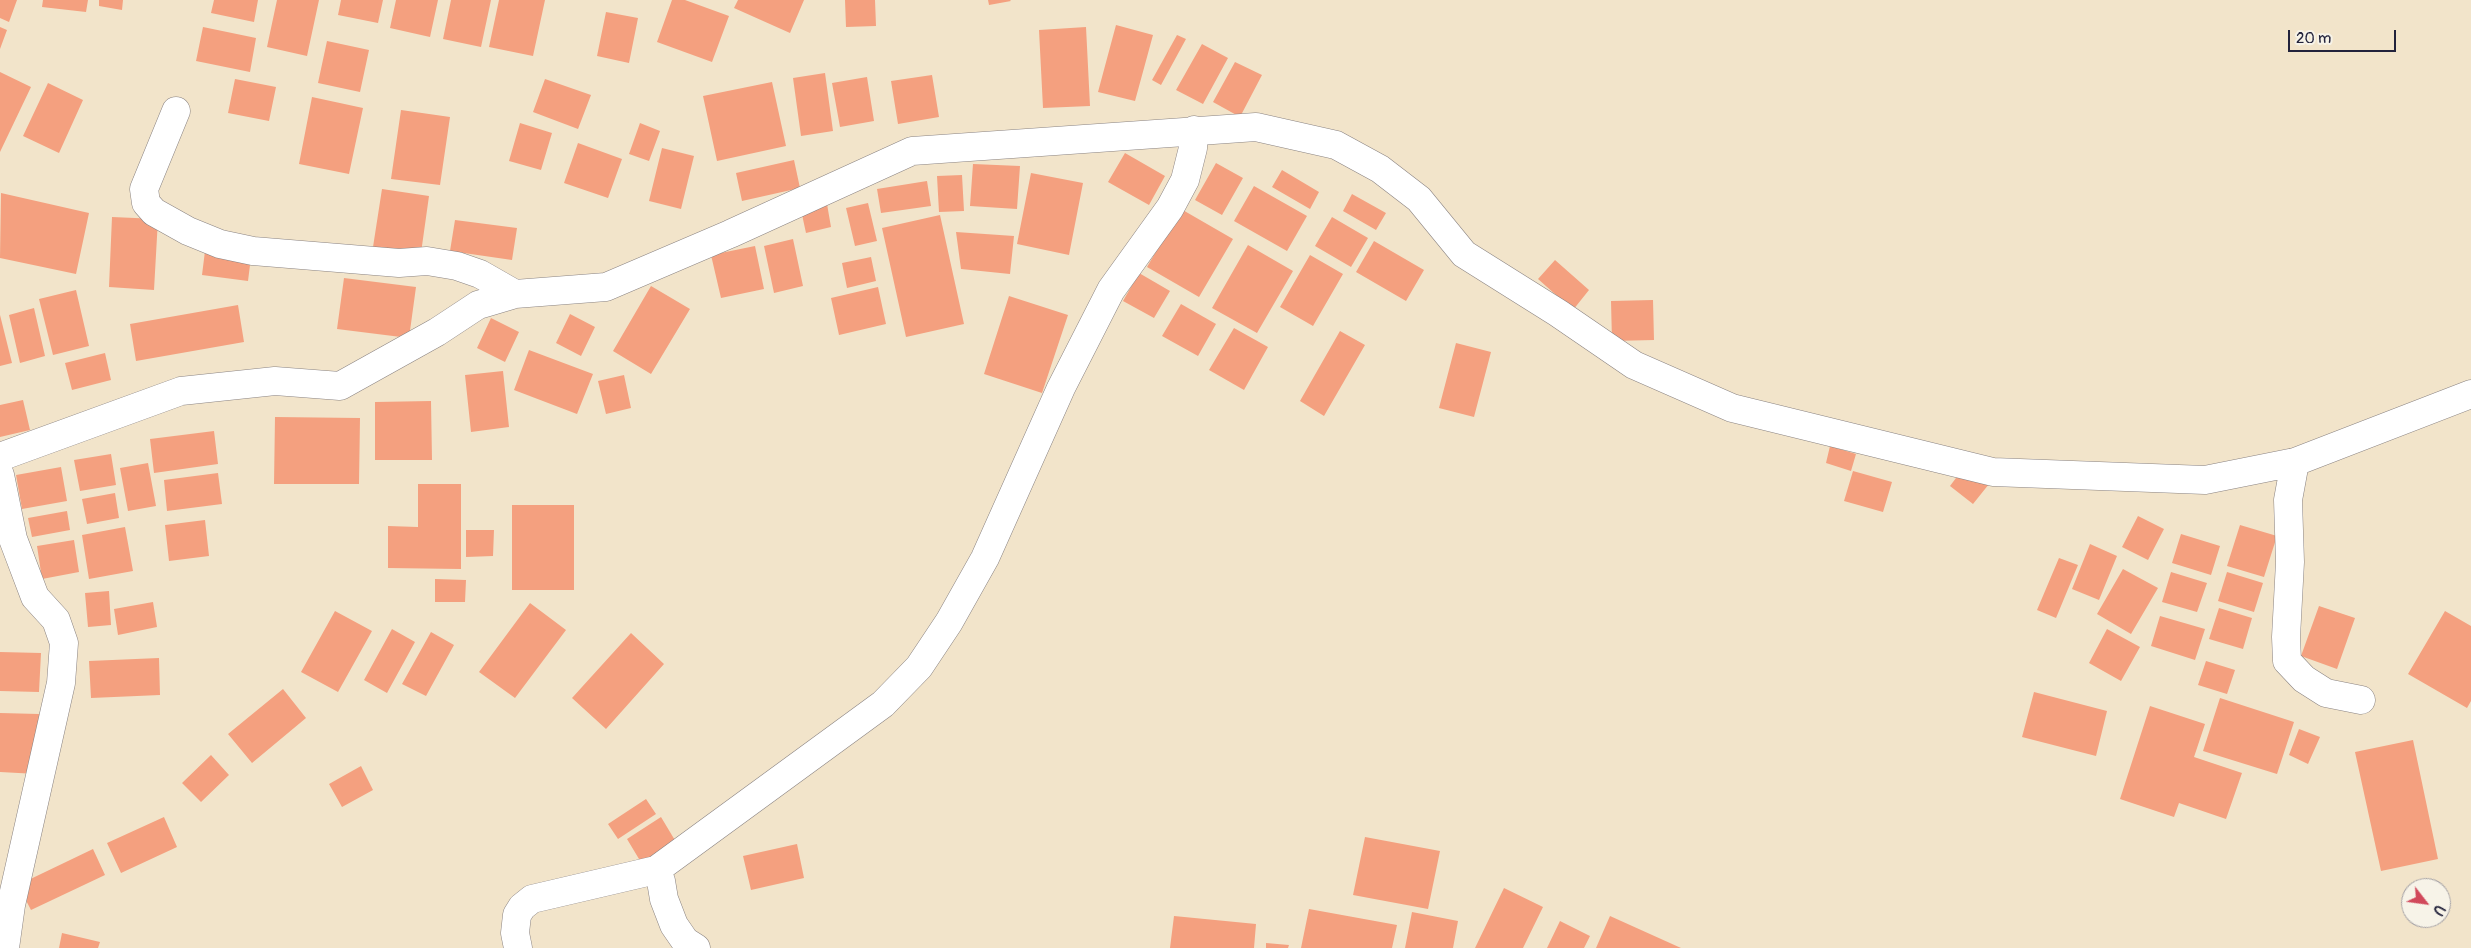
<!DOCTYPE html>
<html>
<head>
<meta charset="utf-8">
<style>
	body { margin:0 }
	#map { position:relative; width:2471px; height:948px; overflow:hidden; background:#f2e4ca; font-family:Pangolin,sans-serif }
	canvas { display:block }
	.north { position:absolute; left:2401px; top:878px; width:50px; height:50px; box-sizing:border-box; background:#f7f3e8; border:1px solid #a29fa3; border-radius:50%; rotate:120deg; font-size:14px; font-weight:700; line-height:20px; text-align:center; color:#22223b }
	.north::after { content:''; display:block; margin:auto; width:18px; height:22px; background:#d1495b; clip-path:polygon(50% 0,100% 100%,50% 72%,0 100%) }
	.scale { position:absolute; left:2288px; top:30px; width:108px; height:22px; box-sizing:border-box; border:2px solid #22223b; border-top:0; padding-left:6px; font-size:15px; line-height:18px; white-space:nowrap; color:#22223b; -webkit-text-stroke:4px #f7f3e8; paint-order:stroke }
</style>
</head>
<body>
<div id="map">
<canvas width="2471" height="948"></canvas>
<div class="north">U</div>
<div class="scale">20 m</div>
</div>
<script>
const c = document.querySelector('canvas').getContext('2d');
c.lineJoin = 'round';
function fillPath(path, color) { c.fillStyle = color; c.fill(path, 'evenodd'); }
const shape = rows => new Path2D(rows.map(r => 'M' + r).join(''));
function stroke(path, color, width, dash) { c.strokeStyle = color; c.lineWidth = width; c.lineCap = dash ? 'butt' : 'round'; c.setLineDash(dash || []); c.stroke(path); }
const building = shape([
	[0,0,17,0,9,22,0,18],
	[43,0,88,0,86,12,42,7],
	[99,0,123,0,122,10,99,6],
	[214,0,258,0,254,22,211,13],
	[277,0,319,0,307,56,267,47],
	[341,0,383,0,378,23,338,15],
	[396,0,438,0,430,37,390,28],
	[451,0,491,0,481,47,443,39],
	[499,0,545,0,533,56,489,47],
	[672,0,685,0,729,16,712,62,657,42],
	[738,0,804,0,790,33,734,8],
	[845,0,875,0,876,26,846,27],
	[988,0,1010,0,1011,1,989,5],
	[606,12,638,18,629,63,597,56],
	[1116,25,1153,35,1135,101,1098,92],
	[0,27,7,30,0,49],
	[203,27,256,38,250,72,196,61],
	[1086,27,1090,106,1043,108,1039,30],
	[1177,35,1186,39,1161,85,1152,80],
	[327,41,369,50,360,92,318,83],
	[1202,44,1228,58,1203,104,1176,90],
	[1235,62,1262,75,1240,117,1213,102],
	[0,72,31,87,0,152],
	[825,73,833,131,801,136,793,78],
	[932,75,939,117,898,124,891,81],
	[867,77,874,121,840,127,832,83],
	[235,79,276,87,269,121,228,113],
	[545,79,591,95,578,129,533,112],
	[772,82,786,146,717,161,703,96],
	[48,83,83,100,59,153,23,136],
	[312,97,363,108,349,174,299,164],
	[401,110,450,117,440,185,391,179],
	[520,123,552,133,541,170,509,161],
	[640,123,660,131,649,161,629,154],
	[578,143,622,159,608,198,564,183],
	[662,148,694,156,681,209,649,201],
	[1125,153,1165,176,1149,205,1108,182],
	[794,160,800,188,742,201,736,173],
	[1216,163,1243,178,1222,215,1195,200],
	[973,164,1020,166,1017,209,970,206],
	[1282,170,1319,192,1310,209,1272,187],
	[1031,173,1083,183,1069,255,1017,244],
	[962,175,964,211,939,212,937,176],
	[927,181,931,206,881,213,877,189],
	[1254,186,1307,216,1287,251,1234,221],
	[382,189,429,196,421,253,373,247],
	[1,193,89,213,76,274,0,258],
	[1352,194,1386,213,1376,230,1343,211],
	[868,203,877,241,855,246,846,208],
	[827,204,831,227,806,233,801,210],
	[1181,209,1233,239,1199,297,1147,267],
	[940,215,964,324,906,337,882,228],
	[112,217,158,219,154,290,109,287],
	[1332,217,1368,238,1351,267,1315,246],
	[455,220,517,228,512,260,450,251],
	[956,232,1014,236,1010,274,961,269],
	[793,239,803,286,774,293,764,246],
	[1374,241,1424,270,1406,301,1356,272],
	[1248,245,1293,271,1257,333,1212,308],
	[755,246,764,289,721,298,711,255],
	[205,251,251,257,248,281,202,275],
	[1310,255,1343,274,1313,326,1280,307],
	[871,257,876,281,847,288,842,263],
	[1555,260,1589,290,1573,310,1538,279],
	[1139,273,1170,291,1154,318,1123,301],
	[344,278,416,287,409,338,337,329],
	[651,286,690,309,651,374,613,351],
	[878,287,886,324,839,335,831,298],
	[76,290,89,346,53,355,39,299],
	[1009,296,1068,315,1042,393,984,374],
	[1653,300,1654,340,1612,341,1611,301],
	[1181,304,1216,324,1198,356,1162,336],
	[238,305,244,342,136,361,130,324],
	[34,308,45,356,20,363,9,315],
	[570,314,595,327,581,356,556,343],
	[0,315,12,363,0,366],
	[491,318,519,332,505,362,477,348],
	[1234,328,1268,347,1244,390,1209,370],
	[1340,331,1365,345,1324,416,1300,401],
	[1456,343,1491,352,1474,417,1439,408],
	[529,350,593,374,577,414,514,390],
	[105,353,111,380,72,390,65,363],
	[503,371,509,427,471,432,465,375],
	[624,375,631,408,606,414,598,381],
	[23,400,30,430,0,437,0,405],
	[431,401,432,460,375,460,375,402],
	[275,417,360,418,359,484,274,484],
	[214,431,218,464,154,473,150,439],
	[1830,446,1856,454,1851,471,1826,463],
	[111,454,116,485,80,491,74,460],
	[148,463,156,506,128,511,120,468],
	[1965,466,1989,484,1973,504,1950,486],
	[61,467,67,501,22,509,16,475],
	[1853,471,1892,482,1883,512,1844,501],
	[218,473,222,504,167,511,164,480],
	[418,484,461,484,461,569,388,568,388,526,418,527],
	[115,493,119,518,87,524,82,499],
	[512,505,574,505,574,590,512,590],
	[67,511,70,530,32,537,28,518],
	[2138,516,2164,529,2148,560,2122,547],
	[205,520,209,556,169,561,165,525],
	[2240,525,2277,536,2264,577,2227,566],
	[125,527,133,571,89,579,82,535],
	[466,530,494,530,493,556,466,557],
	[2181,534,2220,546,2211,575,2172,563],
	[74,540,79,572,42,579,37,546],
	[2090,544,2117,556,2099,600,2072,589],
	[2059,558,2078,565,2056,618,2037,610],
	[2123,569,2158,588,2131,634,2097,614],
	[2171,572,2207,583,2197,612,2162,602],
	[2227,572,2263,583,2254,612,2218,601],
	[435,579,466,580,465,602,435,602],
	[109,591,111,625,88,627,85,593],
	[153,602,157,627,118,635,114,609],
	[530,603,566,630,515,698,479,672],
	[2319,606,2355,618,2337,669,2301,656],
	[2219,608,2252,618,2243,649,2209,639],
	[335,611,372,631,338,692,301,672],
	[2445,611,2471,626,2471,701,2467,708,2408,674],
	[2160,616,2205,629,2195,660,2151,646],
	[392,629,415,642,387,693,364,680],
	[2107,629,2140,647,2121,681,2089,663],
	[431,632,454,645,426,696,402,684],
	[631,633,664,664,606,729,572,698],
	[0,652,41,653,39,692,0,691],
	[159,658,160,695,91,698,89,661],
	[2206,661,2235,670,2227,694,2198,685],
	[283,689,306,718,252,763,228,734],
	[2034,692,2107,711,2096,756,2022,737],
	[2220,698,2294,722,2277,774,2203,751],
	[2150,706,2205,724,2194,757,2242,773,2226,819,2179,803,2174,817,2120,799],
	[0,713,39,714,37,774,0,772],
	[2299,729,2320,737,2308,764,2289,755],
	[2413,740,2438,859,2381,871,2355,752],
	[211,755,229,775,201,802,182,783],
	[361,766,373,790,342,807,329,784],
	[646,799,656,814,618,839,608,824],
	[164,817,177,847,121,873,107,843],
	[661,817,676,842,642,864,627,839],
	[1365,837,1440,851,1428,909,1353,895],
	[797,844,804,878,751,890,743,856],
	[93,849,105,875,31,910,18,885],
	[1504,888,1543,907,1523,948,1475,948],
	[1309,909,1397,925,1392,948,1301,948],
	[1412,912,1458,921,1453,948,1405,948],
	[1174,916,1256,924,1254,948,1170,948],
	[1610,916,1681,948,1596,948],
	[1560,921,1590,936,1584,948,1547,948],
	[62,933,100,942,98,948,59,948],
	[1266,943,1289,945,1288,948,1266,948]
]);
const minor = shape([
	[176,111,144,189,146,203,154,212,188,231,220,244,253,251,399,263,427,261,457,266,480,274,515,294],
	[0,457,181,391,275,381,340,386,437,332,478,305,515,294,606,287,730,234,912,151,1256,127,1336,145,1380,169,1419,199,1464,254,1558,313,1634,365,1732,408,1993,472,2205,480,2295,462,2471,394],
	[2295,462,2288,500,2290,562,2286,637,2287,661,2304,679,2326,693,2361,700],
	[0,475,13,539,35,597,56,620,64,643,61,683,11,905,5,948],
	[518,948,515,933,517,915,522,907,532,899,656,870],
	[696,948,685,941,674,925,664,899,661,881,656,870,883,704,919,667,949,622,985,558,1061,388,1111,290,1170,208,1185,180,1193,148,1194,130]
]);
fillPath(building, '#f4a07f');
stroke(minor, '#8a8382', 29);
stroke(minor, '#fff', 28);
</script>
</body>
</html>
